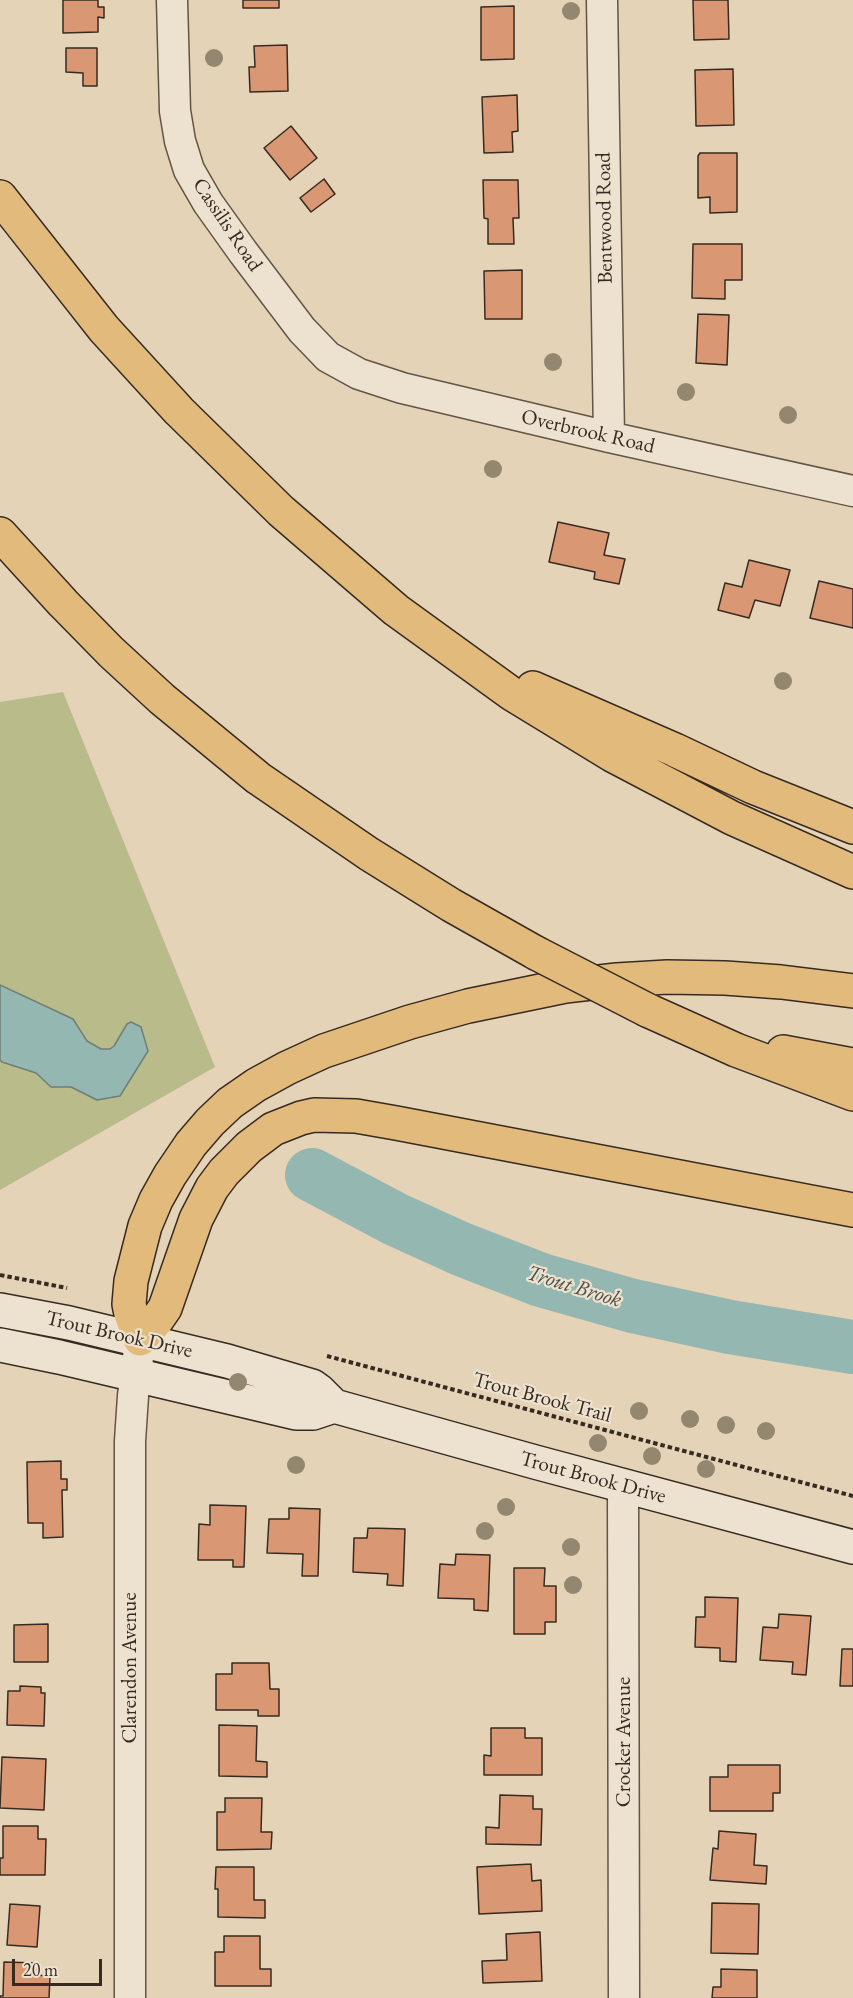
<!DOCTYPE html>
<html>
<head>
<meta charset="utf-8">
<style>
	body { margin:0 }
	#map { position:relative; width:853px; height:1998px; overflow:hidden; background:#e4d3b7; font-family:"EB Garamond",serif }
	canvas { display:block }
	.scale { position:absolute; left:12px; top:1959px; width:90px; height:27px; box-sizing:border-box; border:3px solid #372b21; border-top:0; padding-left:8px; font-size:18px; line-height:21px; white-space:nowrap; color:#372b21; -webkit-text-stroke:4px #ede2d0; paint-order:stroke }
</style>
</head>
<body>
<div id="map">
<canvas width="853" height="1998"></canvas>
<div class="scale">20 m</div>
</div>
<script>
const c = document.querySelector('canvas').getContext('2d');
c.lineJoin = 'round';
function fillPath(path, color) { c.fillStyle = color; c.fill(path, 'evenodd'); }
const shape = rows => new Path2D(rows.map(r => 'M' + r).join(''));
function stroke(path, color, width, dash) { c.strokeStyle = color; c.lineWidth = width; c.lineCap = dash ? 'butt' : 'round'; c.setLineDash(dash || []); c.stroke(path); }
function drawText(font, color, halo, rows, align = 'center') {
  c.font = font + ' "EB Garamond",serif'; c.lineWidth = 4.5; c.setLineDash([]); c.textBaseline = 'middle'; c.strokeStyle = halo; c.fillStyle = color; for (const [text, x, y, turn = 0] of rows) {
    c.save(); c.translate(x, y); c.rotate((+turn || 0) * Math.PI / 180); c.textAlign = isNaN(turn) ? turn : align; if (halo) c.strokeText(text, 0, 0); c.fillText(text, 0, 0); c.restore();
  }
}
const green = shape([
	[63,692,215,1067,0,1190,0,702]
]);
const water = shape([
	[0,985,73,1019,87,1041,101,1049,110,1049,114,1046,127,1024,131,1022,141,1027,148,1051,120,1096,97,1100,71,1087,51,1087,36,1073,2,1062,0,1060,0,985]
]);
const river = shape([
	[312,1175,395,1219,461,1249,541,1280,633,1306,730,1327,853,1347]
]);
const building = shape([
	[63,0,98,0,98,7,104,7,104,18,98,17,98,32,63,33,63,0],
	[243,0,279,0,279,8,243,8,243,0],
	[693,0,728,0,729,39,694,40,693,0],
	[514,6,514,59,481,60,481,7,514,6],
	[287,45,288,91,250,92,249,67,255,67,254,46,287,45],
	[66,48,97,48,97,86,83,86,83,73,66,72,66,48],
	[733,69,734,125,696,126,695,70,733,69],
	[517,95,518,131,512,132,513,152,484,153,482,97,517,95],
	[291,126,317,158,290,180,264,148,291,126],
	[700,153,737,153,737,212,710,213,710,197,698,198,698,156,700,153],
	[324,179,335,194,311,212,300,198,324,179],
	[483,180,518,180,519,218,513,218,514,244,488,244,488,219,484,218,483,180],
	[693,244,742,244,742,280,725,280,725,299,692,298,693,244],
	[522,270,522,319,485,319,484,271,522,270],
	[698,314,729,315,727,365,696,363,698,314],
	[558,522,609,533,604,555,625,559,619,584,594,579,595,572,549,562,558,522],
	[749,560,790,570,780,606,755,600,749,618,718,610,725,583,742,587,749,560],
	[819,581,853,589,853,628,810,618,819,581],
	[61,1461,61,1479,67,1479,67,1490,62,1490,63,1537,43,1538,43,1523,28,1523,27,1462,61,1461],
	[210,1505,246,1506,244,1567,233,1567,233,1560,198,1560,199,1524,210,1525,210,1505],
	[289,1508,320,1509,318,1576,302,1576,303,1554,267,1553,269,1519,289,1519,289,1508],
	[368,1528,405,1529,403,1586,387,1585,388,1574,353,1572,354,1538,367,1538,368,1528],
	[456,1554,490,1555,488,1611,474,1610,474,1599,438,1598,440,1564,455,1565,456,1554],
	[514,1568,545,1568,544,1586,556,1586,556,1622,545,1622,545,1634,514,1634,514,1568],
	[705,1597,738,1598,736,1662,720,1661,720,1648,695,1647,696,1617,705,1617,705,1597],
	[779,1614,811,1616,806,1675,792,1674,793,1662,760,1660,763,1627,778,1628,779,1614],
	[48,1624,48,1662,14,1662,14,1625,48,1624],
	[842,1649,853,1649,853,1686,840,1686,842,1649],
	[232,1663,269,1663,270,1689,279,1689,279,1716,258,1716,258,1710,216,1710,216,1674,232,1674,232,1663],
	[20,1686,41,1687,41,1693,45,1693,44,1726,7,1725,8,1691,20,1691,20,1686],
	[219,1725,257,1726,256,1761,267,1762,267,1777,219,1776,219,1725],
	[491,1728,525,1728,525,1738,542,1738,542,1775,484,1775,484,1755,491,1756,491,1728],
	[2,1757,46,1759,44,1810,0,1808,2,1757],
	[728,1765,780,1765,780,1793,773,1793,773,1811,710,1811,710,1777,728,1777,728,1765],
	[500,1795,533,1796,533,1809,542,1809,541,1845,486,1844,486,1827,499,1828,500,1795],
	[225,1798,262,1798,261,1832,272,1832,271,1849,217,1850,217,1812,225,1812,225,1798],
	[3,1826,38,1826,38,1839,46,1839,45,1875,0,1875,0,1858,3,1858,3,1826],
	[719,1831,756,1834,754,1865,767,1866,766,1884,710,1880,713,1848,718,1849,719,1831],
	[531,1864,532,1881,541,1880,542,1911,479,1914,477,1867,531,1864],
	[216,1867,254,1867,254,1900,265,1900,265,1918,218,1917,218,1889,215,1889,216,1867],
	[712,1903,759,1904,758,1954,711,1953,712,1903],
	[10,1904,40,1906,37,1947,7,1945,10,1904],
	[540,1932,542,1981,483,1983,482,1961,507,1960,506,1934,540,1932],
	[224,1936,260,1936,260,1969,271,1969,271,1986,215,1986,215,1952,224,1952,224,1936],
	[4,1962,39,1963,39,1975,50,1977,49,1998,0,1998,0,1996,3,1996,4,1962],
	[721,1969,757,1970,757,1998,712,1998,713,1987,721,1987,721,1969]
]);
const path = shape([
	[0,1275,67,1288],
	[327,1356,853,1496]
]);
const minor = shape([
	[172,0,175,111,180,141,189,170,208,203,243,252,302,330,328,357,359,374,402,388,609,437,853,491],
	[602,0,609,437],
	[623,1486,624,1998],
	[130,1998,130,1441,133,1396,139,1350]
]);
const secondary = shape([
	[0,1310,69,1323,227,1361,312,1386,319,1391,334,1406,535,1462,853,1547],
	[0,1345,59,1357,296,1413,313,1413,334,1406]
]);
const motorway = shape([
	[0,197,104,329,179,411,281,511,396,610,512,694,612,755,732,818,853,872],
	[0,534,63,603,111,652,162,699,258,778,369,854,451,905,536,953],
	[533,688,675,750,753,787,853,827],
	[853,991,781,982,725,978,667,977,617,980,565,986,468,1006,410,1022,324,1051,287,1068,256,1085,230,1103,210,1122,191,1144,170,1175,156,1200,145,1226,131,1281,129,1304,131,1314,140,1339,156,1321,165,1308,196,1219,212,1188,224,1172,249,1147,273,1129,301,1118,314,1115,356,1116,396,1123,853,1210],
	[647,1010,736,1050,853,1094],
	[783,1052,853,1065]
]);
const motorwayBridge = shape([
	[536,953,647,1010]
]);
const trees = [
	[571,11],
	[214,58],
	[553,362],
	[686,392],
	[788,415],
	[493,469],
	[783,681],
	[238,1382],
	[639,1411],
	[690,1419],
	[726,1425],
	[766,1431],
	[598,1443],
	[652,1456],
	[296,1465],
	[706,1469],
	[506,1507],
	[485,1531],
	[571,1547],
	[573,1585]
];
const streetNames = [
	["Bentwood Road",605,218,-91],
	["Cassilis Road",227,225,56],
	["Overbrook Road",588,432,13],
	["Trout Brook Drive",119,1335,13],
	["Trout Brook Trail",542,1398,15],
	["Trout Brook Drive",593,1478,15],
	["Clarendon Avenue",130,1668,-90],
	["Crocker Avenue",624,1742,-90]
];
const waterNames = [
	["Trout Brook",574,1287,17]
];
fillPath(green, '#b9bb8a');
fillPath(water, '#95b7b1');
stroke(water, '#6f7f77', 1.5);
stroke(river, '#95b7b1', 54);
fillPath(building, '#d99773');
stroke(building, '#372b21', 1.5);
stroke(minor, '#625546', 33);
stroke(secondary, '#372b21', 36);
stroke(motorway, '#372b21', 36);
stroke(path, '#372b21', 4, [4.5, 3]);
stroke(minor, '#ede2d0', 30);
stroke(secondary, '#ede2d0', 33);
stroke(motorway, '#e2ba7c', 33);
stroke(motorwayBridge, '#372b21', 36, []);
stroke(motorwayBridge, '#e2ba7c', 33);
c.fillStyle = '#938770';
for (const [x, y] of trees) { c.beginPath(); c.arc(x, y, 9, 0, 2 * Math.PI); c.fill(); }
drawText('21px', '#372b21', '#ede2d0', streetNames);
drawText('italic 22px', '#4e4e45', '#ede2d0', waterNames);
</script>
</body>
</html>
